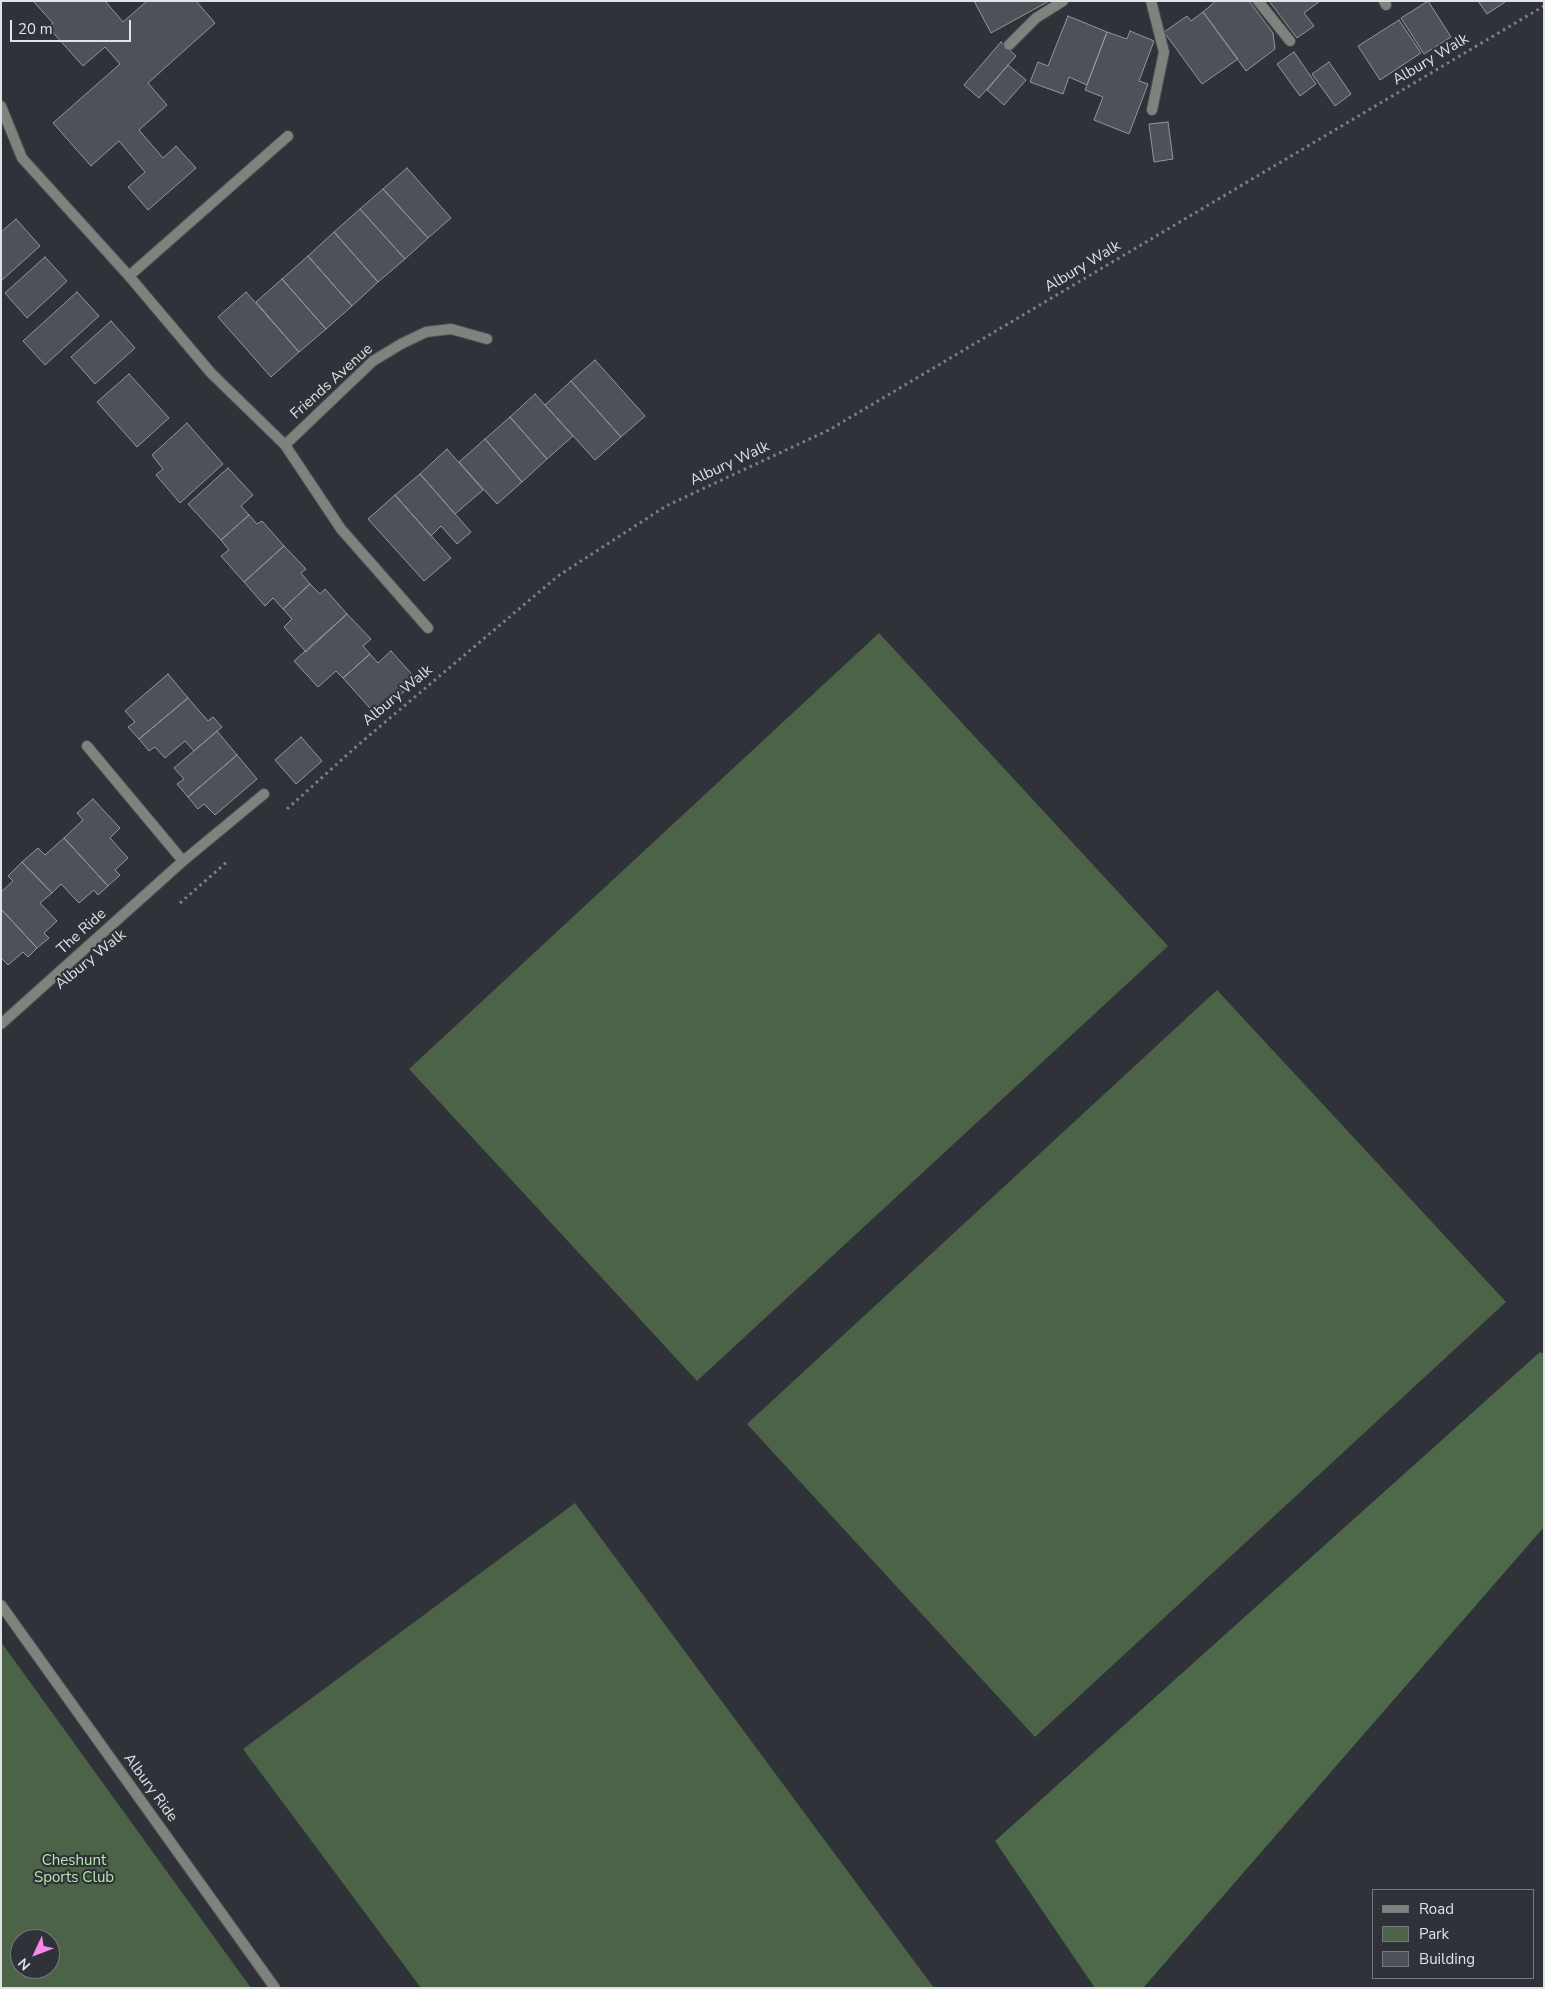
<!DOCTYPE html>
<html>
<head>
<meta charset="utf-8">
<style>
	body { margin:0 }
	#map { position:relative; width:1545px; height:1989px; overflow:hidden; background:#2f3339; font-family:"Nunito Sans",sans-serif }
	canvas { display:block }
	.frame { position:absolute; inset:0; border:2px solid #e0e2e6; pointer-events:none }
	.legend { position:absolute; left:1372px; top:1889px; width:162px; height:90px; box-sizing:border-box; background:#2f3339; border:1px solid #76797e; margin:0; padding:6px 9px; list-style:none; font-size:15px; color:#e0e2e6 }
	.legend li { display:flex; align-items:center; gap:10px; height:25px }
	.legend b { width:25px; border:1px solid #76797e }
	.north { position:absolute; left:10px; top:1929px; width:50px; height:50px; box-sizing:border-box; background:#2f3339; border:1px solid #76797e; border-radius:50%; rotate:227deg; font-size:14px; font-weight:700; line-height:20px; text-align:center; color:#e0e2e6 }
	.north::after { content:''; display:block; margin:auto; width:18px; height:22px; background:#f888ea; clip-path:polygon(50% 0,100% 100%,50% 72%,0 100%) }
	.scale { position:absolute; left:10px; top:20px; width:121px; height:22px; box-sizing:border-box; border:2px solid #e0e2e6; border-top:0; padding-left:6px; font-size:15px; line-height:18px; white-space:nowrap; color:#e0e2e6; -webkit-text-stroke:4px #2f3339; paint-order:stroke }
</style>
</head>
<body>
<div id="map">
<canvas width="1545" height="1989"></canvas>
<div class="frame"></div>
<ul class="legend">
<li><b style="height:6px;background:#80827e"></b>Road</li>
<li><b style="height:14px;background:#4c6347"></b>Park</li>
<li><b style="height:14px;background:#4e5258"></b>Building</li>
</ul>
<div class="north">N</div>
<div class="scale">20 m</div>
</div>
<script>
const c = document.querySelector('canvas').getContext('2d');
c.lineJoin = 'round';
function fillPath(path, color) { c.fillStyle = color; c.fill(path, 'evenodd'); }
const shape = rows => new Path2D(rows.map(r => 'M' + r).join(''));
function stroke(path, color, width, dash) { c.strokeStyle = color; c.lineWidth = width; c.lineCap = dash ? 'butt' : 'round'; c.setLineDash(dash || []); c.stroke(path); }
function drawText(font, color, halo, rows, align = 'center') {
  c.font = font + ' "Nunito Sans",sans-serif'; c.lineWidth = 4.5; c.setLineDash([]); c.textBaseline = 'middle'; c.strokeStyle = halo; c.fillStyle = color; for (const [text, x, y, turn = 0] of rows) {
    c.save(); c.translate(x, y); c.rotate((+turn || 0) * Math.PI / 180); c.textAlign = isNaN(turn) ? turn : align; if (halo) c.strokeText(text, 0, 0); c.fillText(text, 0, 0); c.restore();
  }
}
const green = shape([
	[879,633,1168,946,697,1381,409,1069],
	[1217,990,1506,1302,1035,1737,747,1424],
	[575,1503,934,1988,421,1988,243,1749],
	[1,1642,251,1988,1,1988],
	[20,1939,50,1939,50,1969,20,1969]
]);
const forest = shape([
	[1540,1352,1544,1354,1544,1527,1143,1988,1095,1988,995,1841]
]);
const building = shape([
	[33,1,105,1,123,22,147,1,196,1,215,23,148,83,167,105,139,130,163,158,176,146,196,168,148,210,128,187,145,172,119,141,91,166,53,123,120,64,105,47,83,66,48,27,53,23,33,1],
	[974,1,1049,1,991,33,974,1],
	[1249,1,1273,33,1275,49,1246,71,1203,12,1216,1,1249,1],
	[1269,1,1320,1,1304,13,1314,26,1297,38,1269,1],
	[1428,1,1451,37,1424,54,1401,18,1428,1],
	[1478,1,1505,1,1505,2,1487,14,1478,1],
	[1203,12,1238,59,1202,84,1164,32,1187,16,1191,21,1203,12],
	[1068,16,1107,32,1087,85,1069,77,1063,94,1030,82,1038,62,1048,66,1068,16],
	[1399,20,1421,53,1380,80,1358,46,1399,20],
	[1130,31,1154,41,1139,81,1148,84,1129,134,1094,120,1103,97,1085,90,1107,32,1127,39,1130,31],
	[1001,42,1016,56,979,98,964,85,1001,42],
	[1294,52,1316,84,1300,96,1277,64,1294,52],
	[1329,62,1351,94,1335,106,1312,74,1329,62],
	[1008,65,1026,80,1004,105,987,90,1008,65],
	[1168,122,1173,159,1154,162,1149,124,1168,122],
	[407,168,451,218,428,238,383,189,407,168],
	[383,189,428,238,405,259,360,209,383,189],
	[360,209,405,259,378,282,334,232,360,209],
	[16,219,40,246,1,281,1,232,16,219],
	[334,232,378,282,352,306,308,256,334,232],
	[308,256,352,306,326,329,282,279,308,256],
	[45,257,67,281,27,318,5,293,45,257],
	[282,279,326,329,299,352,256,302,282,279],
	[77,292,99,316,45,365,23,341,77,292],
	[246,292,299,352,271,377,218,317,246,292],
	[111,321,135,348,95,384,71,357,111,321],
	[595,360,645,416,621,437,571,381,595,360],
	[129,374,169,418,137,447,97,402,129,374],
	[571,381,621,437,595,460,545,405,571,381],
	[535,394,573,436,547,459,510,417,535,394],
	[510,417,547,459,522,482,485,439,510,417],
	[187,423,223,464,180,503,156,475,163,469,152,455,187,423],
	[485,439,522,482,497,504,459,462,485,439],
	[447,449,483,490,455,514,420,474,447,449],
	[228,468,253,495,241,506,249,515,221,540,188,504,228,468],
	[420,474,471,532,457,544,441,526,431,536,395,495,420,474],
	[395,495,451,558,424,581,368,519,395,495],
	[249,515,257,524,262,521,284,546,244,582,221,556,229,550,221,540,249,515],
	[284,546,306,569,301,573,310,584,283,609,273,598,265,606,244,582,284,546],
	[310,584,320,594,325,589,347,614,306,652,284,627,292,619,283,609,310,584],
	[347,614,371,639,363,646,370,654,343,678,336,671,318,687,294,661,347,614],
	[391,651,417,680,377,716,343,678,370,654,378,663,391,651],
	[168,674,188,698,139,739,128,727,135,722,125,711,168,674],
	[188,698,208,721,213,717,222,727,194,751,185,741,165,758,155,747,149,751,139,739,188,698],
	[217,731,237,755,188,797,177,784,184,779,174,768,217,731],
	[301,737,322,761,296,784,275,760,301,737],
	[237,755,257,779,215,815,204,804,198,809,188,797,237,755],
	[93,799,120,828,110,838,128,858,115,870,120,875,108,886,64,838,83,820,77,813,93,799],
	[64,838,108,886,98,895,94,890,79,903,61,884,52,893,22,862,38,848,45,855,64,838],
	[22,862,52,893,40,903,57,921,44,933,49,938,37,948,1,909,1,892,13,881,8,876,22,862],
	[1,909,37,948,28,957,23,952,8,965,1,958,1,909]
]);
const path = shape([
	[287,809,358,745,558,576,666,506,829,430,1544,6],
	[180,903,228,861]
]);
const lane = shape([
	[1151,1,1164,52,1152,110],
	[1258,1,1290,41],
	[1384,1,1386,5],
	[1009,45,1036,18,1063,1]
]);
const street = shape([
	[1,106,22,158,129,276,211,373,285,445,341,529,428,628],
	[129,276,288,136],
	[285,445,373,361,401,344,426,332,451,329,487,339],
	[87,746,183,861],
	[1,1024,183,861,264,794],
	[1,1605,275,1988]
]);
const streetNames = [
	["Albury Walk",1431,60,-31],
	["Albury Walk",1083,267,-31],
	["Friends Avenue",332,382,-42],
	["Albury Walk",730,464,-25],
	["Albury Walk",398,696,-40],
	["The Ride",82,932,-42],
	["Albury Walk",91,960,-39],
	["Albury Ride",150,1788,54]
];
const parkNames = [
	["Cheshunt",74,1861],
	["Sports Club",74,1878]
];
fillPath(green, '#4c6347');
fillPath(forest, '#4e6949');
fillPath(building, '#4e5258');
stroke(building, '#92969d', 1);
stroke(lane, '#4b4f55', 12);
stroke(street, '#4b4f55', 12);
stroke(path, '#7d8085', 3, [2.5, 4]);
stroke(lane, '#80827e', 10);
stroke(street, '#80827e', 10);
drawText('15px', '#e0e2e6', '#2f3339', streetNames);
drawText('15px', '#b8e7ae', '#2f3339', parkNames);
</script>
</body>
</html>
